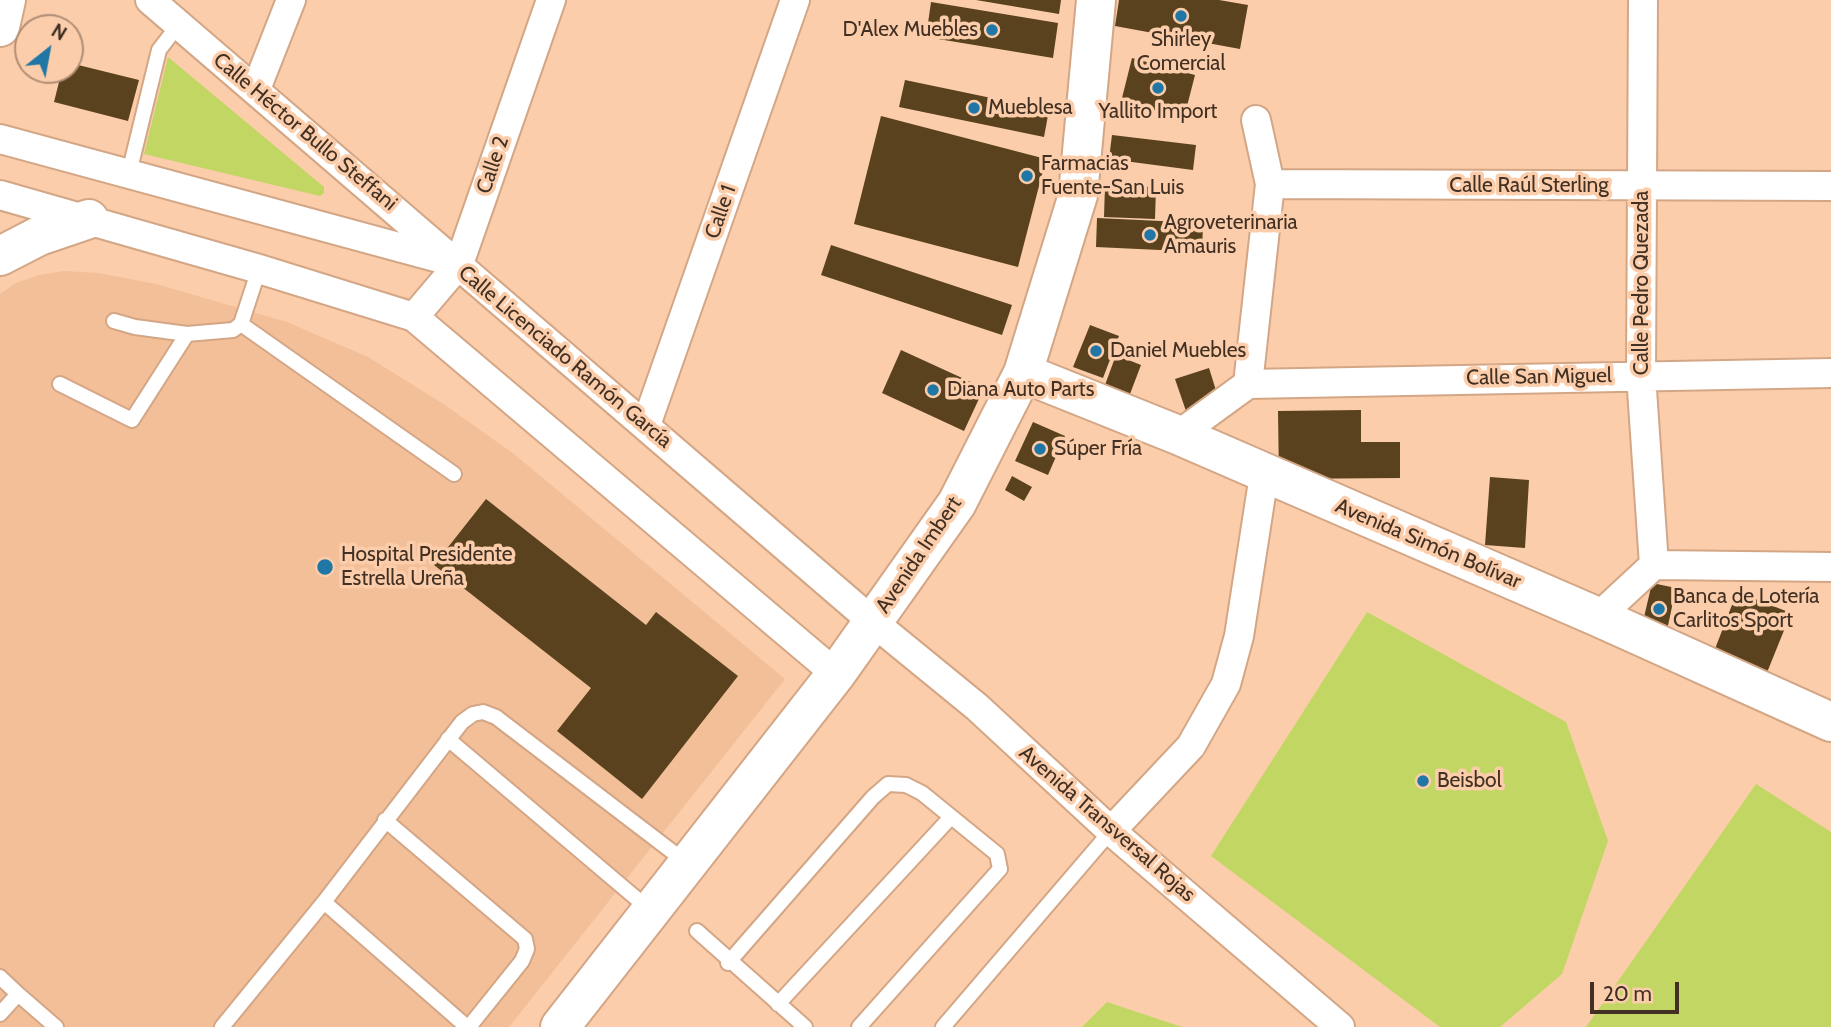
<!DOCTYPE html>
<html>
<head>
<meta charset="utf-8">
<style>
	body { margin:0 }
	#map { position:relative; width:1831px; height:1027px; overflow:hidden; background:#fbcdab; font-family:Cabin,sans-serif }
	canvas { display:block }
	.north { position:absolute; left:14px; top:14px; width:70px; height:70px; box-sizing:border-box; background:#fbcdab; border:2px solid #b18e75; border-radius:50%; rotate:31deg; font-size:19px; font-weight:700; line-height:28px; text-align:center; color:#423023 }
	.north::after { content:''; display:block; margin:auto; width:24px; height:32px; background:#2077a6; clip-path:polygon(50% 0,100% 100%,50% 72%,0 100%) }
	.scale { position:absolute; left:1590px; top:982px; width:89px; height:32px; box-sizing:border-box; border:4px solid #423023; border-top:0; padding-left:9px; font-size:21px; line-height:24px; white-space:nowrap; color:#423023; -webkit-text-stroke:5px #fbcdab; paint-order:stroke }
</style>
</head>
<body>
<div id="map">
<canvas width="1831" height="1027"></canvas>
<div class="north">N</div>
<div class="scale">20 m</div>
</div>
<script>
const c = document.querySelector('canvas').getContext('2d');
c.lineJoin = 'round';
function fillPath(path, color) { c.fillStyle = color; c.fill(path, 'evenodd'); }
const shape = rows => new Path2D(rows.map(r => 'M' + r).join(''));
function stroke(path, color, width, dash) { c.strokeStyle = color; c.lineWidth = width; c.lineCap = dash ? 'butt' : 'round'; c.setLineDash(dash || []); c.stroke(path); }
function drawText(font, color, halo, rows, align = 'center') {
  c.font = font + ' Cabin,sans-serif'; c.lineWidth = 7; c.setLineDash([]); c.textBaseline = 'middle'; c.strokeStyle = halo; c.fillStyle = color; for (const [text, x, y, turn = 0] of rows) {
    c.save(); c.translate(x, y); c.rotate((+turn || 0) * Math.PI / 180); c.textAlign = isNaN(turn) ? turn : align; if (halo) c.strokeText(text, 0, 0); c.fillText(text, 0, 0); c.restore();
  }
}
const built = shape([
	[64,271,99,273,156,284,287,322,368,357,445,405,514,454,785,679,509,1027,0,1027,0,294,16,283,39,275]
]);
const green = shape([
	[168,57,324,187,324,193,320,196,144,154],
	[1367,612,1566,722,1608,841,1562,974,1500,1027,1440,1027,1211,856],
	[1756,784,1831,832,1831,1027,1586,1027],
	[1107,1002,1182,1027,1082,1027]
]);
const building = shape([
	[976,0,1061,0,1059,14],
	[1119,0,1219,0,1248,5,1240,49,1115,26],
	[931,2,1058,23,1053,58,926,37],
	[1132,58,1195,75,1184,118,1121,102],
	[70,63,139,80,128,121,54,102,62,70,70,70],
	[905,80,1049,110,1044,137,899,107],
	[881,116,1046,159,1018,267,854,224],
	[1112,135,1196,145,1193,170,1109,159],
	[1105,185,1156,187,1155,219,1104,217],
	[1097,218,1203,223,1202,252,1096,247],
	[831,245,1012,305,1002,335,821,275],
	[1090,325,1119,336,1103,378,1073,367],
	[901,350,984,388,964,431,882,393],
	[1116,355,1141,365,1130,394,1105,385],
	[1209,368,1219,400,1186,411,1175,379],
	[1361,410,1361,442,1400,442,1400,478,1279,479,1278,411],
	[1033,422,1065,436,1048,475,1015,461],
	[1012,476,1032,487,1024,501,1005,490],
	[1490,477,1529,480,1525,548,1485,545],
	[486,499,646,625,656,612,738,676,642,799,557,731,591,688,434,565],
	[1652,583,1676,588,1666,635,1641,630],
	[1737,592,1791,613,1766,675,1713,654]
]);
const lane = shape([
	[129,173,159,50,179,24],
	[114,321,135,327,187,334,233,330,241,324,259,269],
	[241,324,454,474],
	[60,384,132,420,187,334],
	[448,739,650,910],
	[385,820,525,939,527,949,522,961,469,1027],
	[697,931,805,1027],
	[728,963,873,797,888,784,906,785,922,793,997,854,1000,869,859,1027],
	[0,977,18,994,0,1014],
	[18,994,56,1027],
	[778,1004,951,817],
	[222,1027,324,902],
	[467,1027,324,902,462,722,473,714,483,712,496,717,687,863],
	[943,1027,1111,831]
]);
const street = shape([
	[150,0,873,622,977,707,1111,831,1340,1027],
	[1643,0,1641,375,1654,565],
	[256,89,291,0],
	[0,139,450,261],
	[1270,184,1831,186],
	[0,195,259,269,414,317,836,674],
	[414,317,459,264,551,0],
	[1248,384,1831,373],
	[646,425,795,0],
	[1178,435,1248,384,1270,184,1256,120],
	[1598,617,1654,565,1831,567],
	[1111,831,1191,746,1226,684,1239,636,1264,475]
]);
const secondary = shape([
	[1023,373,1178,435,1598,617,1831,722],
	[560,1027,836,674,957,503,1023,373,1078,195,1096,0]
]);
const primary = shape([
	[0,27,6,0],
	[0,256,39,236,89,219]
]);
const markers = [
	[1181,16,7,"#2077a6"],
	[992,30,7,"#2077a6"],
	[1158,88,7,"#2077a6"],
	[974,108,7,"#2077a6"],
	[1027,176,7,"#2077a6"],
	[1150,235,7,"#2077a6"],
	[1096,351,7,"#2077a6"],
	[933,390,7,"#2077a6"],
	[1040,449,7,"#2077a6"],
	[325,567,9,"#2077a6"],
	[1659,609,7,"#2077a6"],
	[1423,781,7,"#2077a6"]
];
const poiNames = [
	["D'Alex Muebles",978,30,"right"],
	["Shirley",1181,40,"center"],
	["Comercial",1181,64,"center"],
	["Mueblesa",988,108],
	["Yallito Import",1158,112,"center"],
	["Farmacias",1041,164],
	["Fuente-San Luis",1041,188],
	["Agroveterinaria",1164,223],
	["Amauris",1164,247],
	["Daniel Muebles",1110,351],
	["Diana Auto Parts",947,390],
	["Súper Fría",1054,449],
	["Hospital Presidente",341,555],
	["Estrella Ureña",341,579],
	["Banca de Lotería",1673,597],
	["Carlitos Sport",1673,621],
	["Beisbol",1437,781]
];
const streetNames = [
	["Calle Héctor Bullo Steffani",305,132,40],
	["Calle 2",493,165,-71],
	["Calle Raúl Sterling",1529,186],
	["Calle 1",721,212,-71],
	["Calle Pedro Quezada",1642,283,-90],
	["Calle Licenciado Ramón García",565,357,40],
	["Calle San Miguel",1539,377,-1],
	["Avenida Simón Bolívar",1428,544,23],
	["Avenida Imbert",919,555,-56],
	["Avenida Transversal Rojas",1107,824,41]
];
fillPath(built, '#f3bf99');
fillPath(green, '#c1d663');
fillPath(building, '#59421d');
stroke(lane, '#d3a686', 18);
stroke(street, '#d3a686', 32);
stroke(secondary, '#d3a686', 42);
stroke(primary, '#d3a686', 42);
stroke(lane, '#fff', 14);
stroke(street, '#fff', 28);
stroke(secondary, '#fff', 38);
stroke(primary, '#fff', 38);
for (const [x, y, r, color] of markers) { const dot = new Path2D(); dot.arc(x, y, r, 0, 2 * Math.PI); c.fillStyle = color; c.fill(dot); stroke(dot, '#fbcdab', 2.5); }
drawText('21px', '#423023', '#fbcdab', poiNames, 'left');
drawText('21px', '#423023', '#fbcdab', streetNames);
</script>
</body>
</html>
